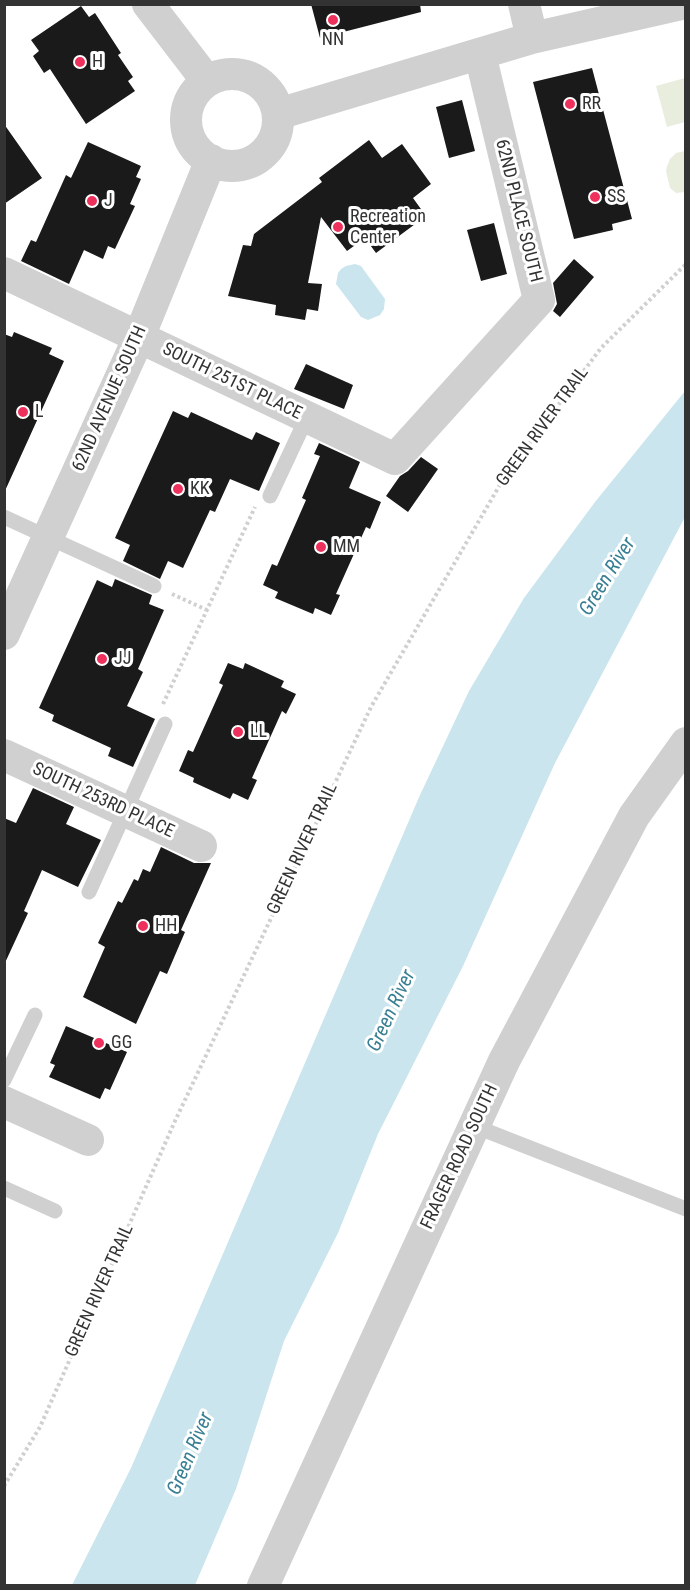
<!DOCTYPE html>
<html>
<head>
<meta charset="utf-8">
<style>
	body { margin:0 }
	#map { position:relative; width:690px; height:1590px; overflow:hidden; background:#fff; font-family:"Roboto Condensed",sans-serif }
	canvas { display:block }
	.frame { position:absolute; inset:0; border:6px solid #333; pointer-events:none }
</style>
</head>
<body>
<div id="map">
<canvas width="690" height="1590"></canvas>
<div class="frame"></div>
</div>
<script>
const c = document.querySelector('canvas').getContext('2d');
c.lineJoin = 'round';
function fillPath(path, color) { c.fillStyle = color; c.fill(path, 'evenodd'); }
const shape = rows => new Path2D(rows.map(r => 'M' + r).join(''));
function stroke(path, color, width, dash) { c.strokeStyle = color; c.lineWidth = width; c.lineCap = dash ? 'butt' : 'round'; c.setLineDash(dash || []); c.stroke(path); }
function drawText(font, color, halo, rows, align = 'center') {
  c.font = font + ' "Roboto Condensed",sans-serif'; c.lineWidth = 6; c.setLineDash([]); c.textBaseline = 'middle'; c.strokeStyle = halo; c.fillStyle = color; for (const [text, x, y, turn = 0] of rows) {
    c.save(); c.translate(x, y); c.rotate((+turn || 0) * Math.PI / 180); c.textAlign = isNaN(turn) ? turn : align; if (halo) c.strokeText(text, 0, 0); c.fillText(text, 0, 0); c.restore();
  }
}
const green = shape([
	[685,78,685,122,667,127,656,86],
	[685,151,685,192,676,193,670,188,666,171,667,166,670,159,676,153]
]);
const water = shape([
	[355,264,361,266,385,299,384,309,380,315,368,320,361,317,336,284,338,273,341,269,346,266],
	[685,391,685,517,555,763,463,966,378,1134,338,1233,284,1341,236,1489,195,1585,72,1585,131,1468,420,795,469,691,524,598,595,502]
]);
const building = shape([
	[311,4,420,4,421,12,320,38],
	[81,6,89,17,95,13,121,53,118,55,133,77,128,81,135,91,86,124,50,69,44,73,33,56,39,51,31,40],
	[592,68,632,219,612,224,613,230,574,239,533,82],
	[462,100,475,151,449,158,436,107],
	[4,124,42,178,4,204],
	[369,140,382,158,402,144,431,184,413,198,426,216,376,253,365,238,347,251,321,217,308,283,322,284,318,311,307,309,305,320,275,315,276,305,228,296,243,245,251,246,254,234,322,182,319,178],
	[88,142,141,166,136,177,141,179,130,204,135,206,115,249,108,246,103,259,84,250,69,284,21,261,31,240,36,242,66,175,71,178],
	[494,223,507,274,481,281,467,230],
	[574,259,594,277,560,317,553,311,557,304,553,283],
	[14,332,52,348,49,354,64,361,4,493,4,334,12,337],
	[306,364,353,385,344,409,294,389],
	[173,411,188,418,191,412,252,440,256,432,280,443,259,491,230,479,215,512,210,510,183,568,168,561,160,579,123,561,130,545,115,538],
	[319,443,360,462,349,488,381,502,370,529,366,527,336,594,340,595,331,615,315,608,313,614,275,598,278,592,263,585,272,564,277,566,306,500,302,498,320,456,314,454],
	[421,457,438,469,408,512,386,496,400,476,408,471],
	[115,579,152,595,149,604,164,610,138,669,143,672,127,706,155,719,133,767,108,756,111,748,52,721,54,715,39,708,97,580,112,587],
	[228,663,243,669,245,663,284,681,281,687,296,694,286,714,282,711,252,778,257,780,248,800,233,793,230,799,193,782,194,778,179,771,188,750,193,752,223,685,219,683],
	[33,788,74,807,66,824,101,840,78,887,42,870,24,911,28,913,4,965,4,818,16,823],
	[161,847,194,863,211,863,181,930,185,932,167,974,160,971,136,1024,83,997,105,947,98,943,118,901,122,903,134,879,138,881,143,869,150,872],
	[66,1026,127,1052,110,1090,105,1088,100,1099,49,1077,55,1065,50,1063]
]);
const path = shape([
	[172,594,207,610],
	[163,704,255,507],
	[4,1486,40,1427,175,1121,371,707,505,476,601,348,686,264]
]);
const service = shape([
	[270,496,307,417],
	[4,517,154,586],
	[89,892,165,724],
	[4,1080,35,1015],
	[474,1126,686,1209],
	[4,1188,55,1211]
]);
const minor = shape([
	[148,4,207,81],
	[524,4,532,38],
	'186 120a46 46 0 1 1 92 0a46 46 0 1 1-92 0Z',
	[278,114,532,38,682,4],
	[4,273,395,459,539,300,480,54],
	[4,634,139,337,211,160],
	[4,755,201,846],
	[4,1102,88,1140],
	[263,1586,504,1061,634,816,686,743]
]);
const markers = [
	[333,20,6,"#ee315c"],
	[80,62,6,"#ee315c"],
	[570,104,6,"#ee315c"],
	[595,197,6,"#ee315c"],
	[92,201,6,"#ee315c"],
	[338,227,6,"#ee315c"],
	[23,412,6,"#ee315c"],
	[178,489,6,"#ee315c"],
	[321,547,6,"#ee315c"],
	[102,659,6,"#ee315c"],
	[238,732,6,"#ee315c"],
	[143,926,6,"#ee315c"],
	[99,1043,6,"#ee315c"]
];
const poiNames = [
	["NN",333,40,"center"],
	["H",92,62],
	["RR",582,104],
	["SS",607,197],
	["J",104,201],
	["Recreation",350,217],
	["Center",350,238],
	["L",35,412],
	["KK",190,489],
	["MM",333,547],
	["JJ",114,659],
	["LL",250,732],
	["HH",155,926],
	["GG",111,1043]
];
const streetNames = [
	["62ND PLACE SOUTH",518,211,76],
	["SOUTH 251ST PLACE",232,382,26],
	["62ND AVENUE SOUTH",110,399,-66],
	["GREEN RIVER TRAIL",543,427,-54],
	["SOUTH 253RD PLACE",103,801,25],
	["GREEN RIVER TRAIL",303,849,-65],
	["FRAGER ROAD SOUTH",460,1157,-65],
	["GREEN RIVER TRAIL",100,1291,-66]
];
const waterNames = [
	["Green River",608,577,-58],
	["Green River",392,1011,-65],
	["Green River",191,1454,-67]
];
fillPath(green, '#e8edde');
fillPath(water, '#cae5ed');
fillPath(building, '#1a1a1a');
stroke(path, '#d0d0d0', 4, [3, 3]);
stroke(service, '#d0d0d0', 15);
stroke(minor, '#d0d0d0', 32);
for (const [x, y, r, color] of markers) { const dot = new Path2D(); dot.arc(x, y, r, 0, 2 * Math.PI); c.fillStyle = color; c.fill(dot); stroke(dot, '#fff', 2); }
drawText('18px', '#333', '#fff', poiNames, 'left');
drawText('18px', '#333', '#fff', streetNames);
drawText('italic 20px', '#397f94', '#fff', waterNames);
</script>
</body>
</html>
